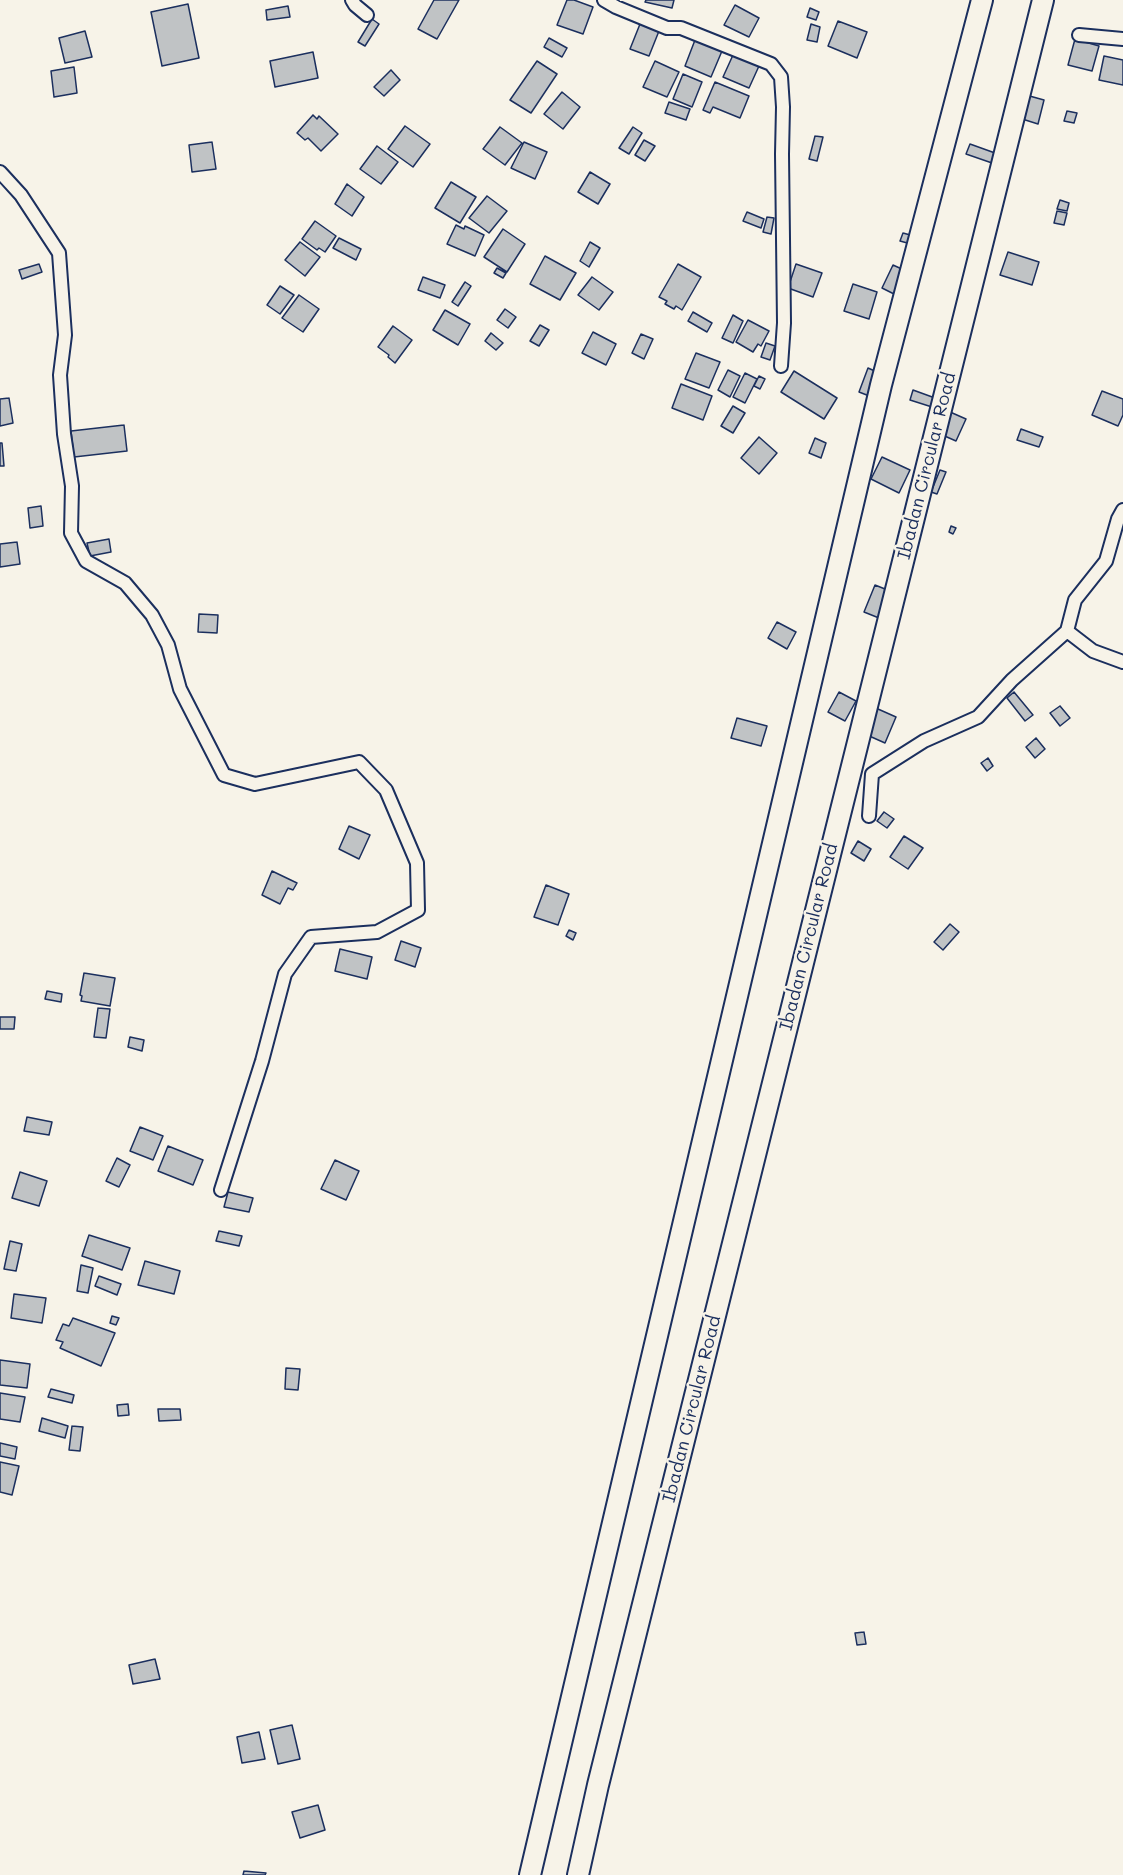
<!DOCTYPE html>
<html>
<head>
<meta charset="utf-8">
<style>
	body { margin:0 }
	canvas { display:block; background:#f7f3e8 }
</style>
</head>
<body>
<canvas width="1123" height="1875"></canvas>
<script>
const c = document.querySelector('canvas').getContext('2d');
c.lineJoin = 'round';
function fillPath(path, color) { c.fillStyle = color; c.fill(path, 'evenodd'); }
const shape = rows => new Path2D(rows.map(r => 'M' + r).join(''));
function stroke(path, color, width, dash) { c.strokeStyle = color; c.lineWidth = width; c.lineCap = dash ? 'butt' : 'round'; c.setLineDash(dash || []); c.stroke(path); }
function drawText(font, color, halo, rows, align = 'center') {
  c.font = font + ' Mali,sans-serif'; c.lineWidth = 5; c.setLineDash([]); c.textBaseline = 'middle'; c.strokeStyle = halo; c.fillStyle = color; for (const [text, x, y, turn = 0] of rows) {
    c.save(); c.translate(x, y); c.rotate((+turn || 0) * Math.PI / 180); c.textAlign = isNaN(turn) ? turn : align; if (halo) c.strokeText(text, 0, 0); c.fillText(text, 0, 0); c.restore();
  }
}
const building = shape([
	[434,0,459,0,437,39,418,29,434,0],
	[567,0,574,0,593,7,583,34,557,25,567,0],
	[646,0,674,0,672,8,645,2,646,0],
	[188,4,199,58,162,66,151,12,188,4],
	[735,5,759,18,749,37,724,25,735,5],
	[288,6,290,17,267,20,266,10,288,6],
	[810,8,819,12,816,20,807,17,810,8],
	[372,19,379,24,365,46,358,42,372,19],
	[838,21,867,32,857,58,828,46,838,21],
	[640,24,659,31,649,56,630,49,640,24],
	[811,24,820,27,817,42,807,40,811,24],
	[85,31,92,57,65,63,59,38,85,31],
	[549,38,567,48,562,57,544,47,549,38],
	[1075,39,1099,46,1092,71,1068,65,1075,39],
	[695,40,722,51,711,77,685,66,695,40],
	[313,52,318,78,275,87,270,61,313,52],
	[733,55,759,66,749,88,723,77,733,55],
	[1104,56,1123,60,1123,85,1099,80,1104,56],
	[537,61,557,74,531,113,510,100,537,61],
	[655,61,679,72,667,97,643,87,655,61],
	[74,67,77,93,54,97,51,71,74,67],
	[391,70,400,80,384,96,374,87,391,70],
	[683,74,702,82,692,107,673,99,683,74],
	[715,82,749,96,740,118,713,107,710,113,703,110,715,82],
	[562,92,580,107,563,129,544,114,562,92],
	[1026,95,1044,100,1038,124,1019,118,1026,95],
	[669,102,690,109,686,120,665,113,669,102],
	[1067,111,1077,113,1074,123,1064,121,1067,111],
	[313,115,317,119,319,116,338,134,321,151,308,138,305,140,297,133,313,115],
	[405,126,430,144,413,167,388,149,405,126],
	[500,127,522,143,505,165,483,149,500,127],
	[633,127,642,133,629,154,619,148,633,127],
	[815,136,823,137,817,161,809,159,815,136],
	[644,140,655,146,645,161,635,155,644,140],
	[212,142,216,169,192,172,189,145,212,142],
	[524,142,547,152,535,179,511,168,524,142],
	[970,144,995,153,992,163,966,154,970,144],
	[377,146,398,162,381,184,360,169,377,146],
	[590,172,610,184,598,204,578,192,590,172],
	[451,182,476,197,460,223,435,208,451,182],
	[347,184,364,197,352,216,335,204,347,184],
	[487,196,507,211,489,233,469,218,487,196],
	[1060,200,1069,203,1067,211,1057,209,1060,200],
	[1057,211,1067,213,1064,225,1054,223,1057,211],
	[747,212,764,219,761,228,743,221,747,212],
	[767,217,774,218,771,234,763,232,767,217],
	[315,221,336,236,325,252,319,248,317,250,302,239,315,221],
	[456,225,464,229,465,226,484,235,475,256,447,244,456,225],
	[503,229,525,244,507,272,484,257,503,229],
	[903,233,914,236,911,244,900,241,903,233],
	[339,238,361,249,356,260,333,248,339,238],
	[300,242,320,257,305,276,285,260,300,242],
	[590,242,600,248,589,267,580,261,590,242],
	[1008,252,1039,262,1032,285,1000,275,1008,252],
	[545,256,576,273,560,300,530,284,545,256],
	[39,264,42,272,22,279,19,270,39,264],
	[678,264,701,277,682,310,676,306,674,309,665,304,667,301,659,297,678,264],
	[796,264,822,273,813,297,788,288,796,264],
	[893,265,917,276,906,300,882,288,893,265],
	[497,268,506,273,503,278,494,273,497,268],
	[423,277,445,285,440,298,418,290,423,277],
	[592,277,613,292,599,310,578,295,592,277],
	[465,282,471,286,458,306,452,302,465,282],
	[853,284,877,292,869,319,844,311,853,284],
	[280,286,294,295,280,314,267,305,280,286],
	[299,295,319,309,303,332,282,318,299,295],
	[505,309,516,317,508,328,497,320,505,309],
	[445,310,470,324,458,345,433,330,445,310],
	[693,312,712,323,707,332,688,321,693,312],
	[733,315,743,321,733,343,722,338,733,315],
	[748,320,769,331,761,346,758,344,753,352,736,342,748,320],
	[540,325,549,330,539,346,530,341,540,325],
	[393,326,412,340,395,363,388,357,389,355,378,347,393,326],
	[593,332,616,344,606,365,582,353,593,332],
	[491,333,503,343,496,350,485,341,491,333],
	[641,334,653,339,644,359,632,353,641,334],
	[766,343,775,346,770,360,761,357,766,343],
	[696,353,720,362,709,388,685,379,696,353],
	[868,368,886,376,877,399,859,392,868,368],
	[728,370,740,376,730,397,718,390,728,370],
	[794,371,837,398,824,419,781,392,794,371],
	[745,373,757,379,745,403,733,397,745,373],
	[759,376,765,379,760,389,754,386,759,376],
	[681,384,712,396,703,420,672,408,681,384],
	[913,390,935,398,932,407,910,400,913,390],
	[1102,391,1123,399,1123,415,1118,426,1092,415,1102,391],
	[9,398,13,423,0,426,0,399,9,398],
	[733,406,745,413,733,433,721,426,733,406],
	[941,408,966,419,956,441,931,430,941,408],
	[124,425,127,451,74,457,71,431,124,425],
	[1021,429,1043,437,1039,447,1017,440,1021,429],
	[759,437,777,453,759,474,741,458,759,437],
	[815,438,826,443,821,458,809,453,815,438],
	[0,443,2,443,4,466,0,466,0,443],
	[882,457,910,470,899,493,871,479,882,457],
	[940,470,946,472,937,494,931,492,940,470],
	[41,506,43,526,30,528,28,508,41,506],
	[951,526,956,528,953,534,949,532,951,526],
	[109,539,111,552,90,556,87,543,109,539],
	[17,542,20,564,0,567,0,544,17,542],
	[875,585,895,593,884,620,864,612,875,585],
	[199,614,218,615,217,633,198,632,199,614],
	[777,622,796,632,787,649,768,638,777,622],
	[839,692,856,701,845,721,828,712,839,692],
	[1014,692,1033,715,1025,721,1007,698,1014,692],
	[869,705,896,717,885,743,858,731,869,705],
	[1060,706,1070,718,1060,726,1050,713,1060,706],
	[737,718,767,726,761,746,731,738,737,718],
	[1036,738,1045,749,1035,758,1026,747,1036,738],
	[988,758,993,766,987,771,981,763,988,758],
	[884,812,894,819,887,828,877,821,884,812],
	[349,826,370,835,359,859,339,849,349,826],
	[904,836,923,848,908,869,890,857,904,836],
	[858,841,871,849,864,861,851,853,858,841],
	[272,871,297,883,293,890,288,888,280,904,262,895,272,871],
	[546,885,569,894,558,925,534,917,546,885],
	[950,924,959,932,943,950,934,942,950,924],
	[569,930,576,933,573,940,566,936,569,930],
	[401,941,421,948,415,967,395,960,401,941],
	[340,949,372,957,367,979,335,971,340,949],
	[84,973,115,978,110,1006,81,1001,82,996,80,995,84,973],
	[47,991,62,994,61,1002,45,999,47,991],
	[98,1008,110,1009,106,1038,94,1037,98,1008],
	[0,1017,15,1017,14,1029,0,1029,0,1017],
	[130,1037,144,1040,142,1051,128,1047,130,1037],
	[27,1117,52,1122,49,1135,24,1131,27,1117],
	[140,1127,163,1136,153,1160,130,1151,140,1127],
	[168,1146,203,1160,193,1185,158,1171,168,1146],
	[117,1158,130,1165,119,1187,106,1181,117,1158],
	[335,1160,359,1171,346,1200,321,1189,335,1160],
	[20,1172,47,1181,39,1206,12,1198,20,1172],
	[228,1192,253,1198,249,1212,224,1207,228,1192],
	[219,1231,242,1236,239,1246,216,1241,219,1231],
	[89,1235,130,1248,122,1270,82,1256,89,1235],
	[10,1241,22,1244,16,1271,4,1269,10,1241],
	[145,1261,180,1271,174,1294,138,1285,145,1261],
	[81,1265,93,1268,88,1293,77,1291,81,1265],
	[99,1276,121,1284,117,1295,95,1286,99,1276],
	[14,1294,46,1298,42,1323,11,1318,14,1294],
	[112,1316,119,1318,116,1325,110,1323,112,1316],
	[73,1318,115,1333,101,1366,60,1348,63,1342,56,1340,63,1324,69,1326,73,1318],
	[0,1360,30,1364,27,1388,0,1385,0,1360],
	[286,1368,300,1369,298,1390,285,1389,286,1368],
	[51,1389,74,1395,72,1403,48,1397,51,1389],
	[0,1393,25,1397,20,1422,0,1419,0,1393],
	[128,1404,129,1415,118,1416,117,1405,128,1404],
	[158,1409,180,1409,181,1420,159,1421,158,1409],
	[42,1418,68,1426,65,1438,39,1431,42,1418],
	[72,1426,83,1427,80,1451,69,1450,72,1426],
	[0,1443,17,1447,15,1459,0,1456,0,1443],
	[0,1462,19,1466,12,1495,0,1492,0,1462],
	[864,1632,866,1644,857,1645,855,1633,864,1632],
	[155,1659,160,1679,133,1684,129,1665,155,1659],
	[292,1725,300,1759,278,1764,270,1730,292,1725],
	[259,1732,265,1759,242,1763,237,1737,259,1732],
	[318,1805,325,1830,300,1838,292,1812,318,1805],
	[244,1871,266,1873,265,1875,243,1875,244,1871]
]);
const minor = shape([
	[352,0,355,5,367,15],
	[604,0,616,7,667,28,681,28,771,64,781,77,783,107,782,154,784,323,781,366],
	[1079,35,1123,39],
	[0,172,21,195,59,253,65,335,60,375,64,434,72,486,71,533,86,561,125,583,152,615,168,645,180,689,224,775,255,784,359,762,386,790,417,863,418,910,377,932,311,937,285,974,262,1061,221,1190],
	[1123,510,1118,519,1106,561,1075,600,1067,631,1093,651,1123,662],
	[869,816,872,774,924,741,978,717,1012,680,1067,631]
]);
const trunk = shape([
	[530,1875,881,385,982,0],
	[578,1875,598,1785,1043,0]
]);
const streetNames = [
	["Ibadan Circular Road",927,466,-76],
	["Ibadan Circular Road",809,937,-76],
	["Ibadan Circular Road",692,1409,-76]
];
fillPath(building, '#c0c3c5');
stroke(building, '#1b2f5e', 1.5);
stroke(minor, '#1b2f5e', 16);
stroke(trunk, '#1b2f5e', 24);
stroke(minor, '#f7f3e8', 12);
stroke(trunk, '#f7f3e8', 20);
drawText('18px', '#1b2f5e', '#f7f3e8', streetNames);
</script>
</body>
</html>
